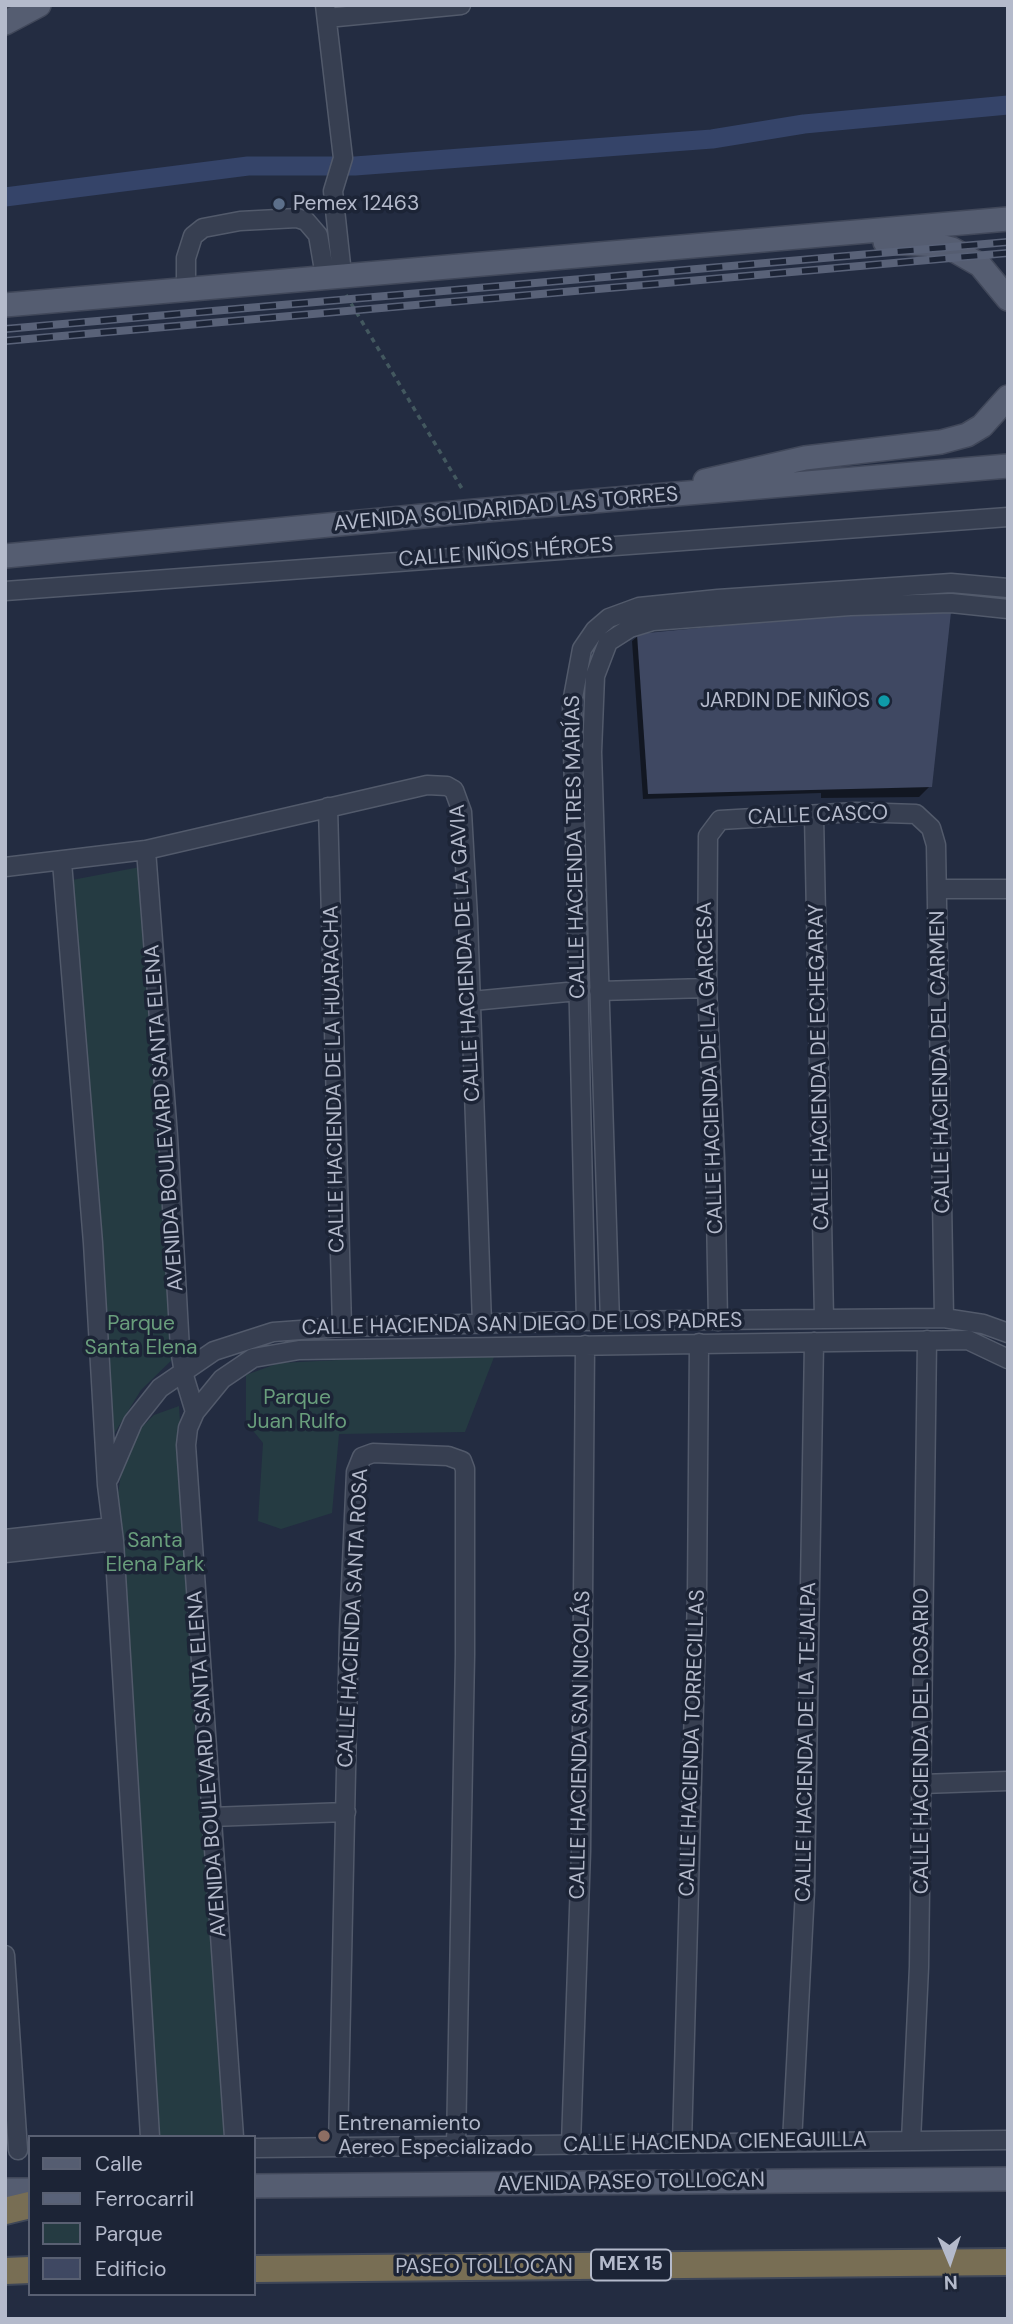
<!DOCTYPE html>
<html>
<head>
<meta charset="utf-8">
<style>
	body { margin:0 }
	#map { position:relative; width:1013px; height:2324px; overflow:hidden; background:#232c41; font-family:"DM Sans",sans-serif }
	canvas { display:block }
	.frame { position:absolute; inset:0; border:7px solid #b4bacb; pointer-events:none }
	.legend { position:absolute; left:28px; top:2135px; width:228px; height:161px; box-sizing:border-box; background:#1c2436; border:2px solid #596072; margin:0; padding:9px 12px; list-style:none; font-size:21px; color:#b4bacb }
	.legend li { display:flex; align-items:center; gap:14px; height:35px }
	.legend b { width:35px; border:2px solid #596072 }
	.north { position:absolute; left:915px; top:2226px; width:70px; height:70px; -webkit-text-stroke:5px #1c2436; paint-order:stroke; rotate:178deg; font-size:19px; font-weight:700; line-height:28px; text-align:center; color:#b4bacb }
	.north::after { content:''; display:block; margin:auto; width:24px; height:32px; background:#b4bacb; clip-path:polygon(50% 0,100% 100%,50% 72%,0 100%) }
</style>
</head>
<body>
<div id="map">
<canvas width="1013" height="2324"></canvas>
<div class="frame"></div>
<ul class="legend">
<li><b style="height:9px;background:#555d71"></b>Calle</li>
<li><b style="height:9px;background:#596278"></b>Ferrocarril</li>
<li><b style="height:19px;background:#253b42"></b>Parque</li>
<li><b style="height:19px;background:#3f4862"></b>Edificio</li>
</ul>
<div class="north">N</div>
</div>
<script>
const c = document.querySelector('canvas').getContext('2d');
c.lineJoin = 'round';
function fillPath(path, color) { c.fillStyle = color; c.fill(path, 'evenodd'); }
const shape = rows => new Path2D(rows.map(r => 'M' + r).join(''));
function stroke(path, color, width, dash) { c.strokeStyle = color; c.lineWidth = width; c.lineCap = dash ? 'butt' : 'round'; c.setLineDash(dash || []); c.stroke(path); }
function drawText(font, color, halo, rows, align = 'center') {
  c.font = font + ' "DM Sans",sans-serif'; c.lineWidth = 7; c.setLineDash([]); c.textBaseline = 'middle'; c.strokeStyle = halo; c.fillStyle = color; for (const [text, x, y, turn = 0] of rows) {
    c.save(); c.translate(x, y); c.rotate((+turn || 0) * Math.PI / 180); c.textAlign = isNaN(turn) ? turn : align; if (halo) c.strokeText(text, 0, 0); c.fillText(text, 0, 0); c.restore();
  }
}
const green = shape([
	[140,867,179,1353,141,1390,109,1442,101,1234,72,880],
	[496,1352,465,1432,339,1434,332,1513,281,1529,258,1521,263,1443,246,1422,246,1375,279,1363],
	[179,1406,216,1983,224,2137,156,2137,118,1493,124,1457,136,1433,154,1415]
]);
const shadow = shape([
	[638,636,930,786,919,797,821,798,821,793,643,799,632,641]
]);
const canal = shape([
	[5,197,248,166,355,166,712,139,804,124,1008,105]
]);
const building = shape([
	[951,612,932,787,648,794,637,634,822,616]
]);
const path = shape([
	[346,295,464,492]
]);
const minor = shape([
	[325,5,343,158,333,191,342,274],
	[327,18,461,5],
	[186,288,186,258,193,236,203,228,240,221,297,218,306,221,318,235,325,276],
	[5,591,1008,517],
	[328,807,342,1327],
	[814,815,824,1319],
	[146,850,168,1136,180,1349,185,1379,195,1412],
	[62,862,93,1243,107,1485,114,1541,150,2137],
	[5,867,146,850,427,785,447,786,454,790,462,812,468,918,482,1324],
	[939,889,1008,889],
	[599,991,707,988],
	[472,1001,578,991],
	[586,1321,572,703,582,649,595,630,609,618,639,607,718,599,951,583,1008,588],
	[718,1321,715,1158,707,988,708,836,720,820,856,812,916,814,931,828,936,845,944,1318],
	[610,1322,592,752,595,676,608,642,630,628,653,621,850,606,951,603,1008,609],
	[109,1478,133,1422,160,1388,214,1351,273,1332,342,1327,586,1321,944,1318,983,1324,1008,1333],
	[5,1539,112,1527],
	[5,1553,114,1541],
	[922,1784,1008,1781],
	[211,1817,346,1812],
	[5,1955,18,2150],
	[234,2137,186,1445,188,1428,195,1412,222,1379,253,1358,299,1350,968,1340,1008,1359],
	[911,2141,919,1967,927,1340],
	[792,2142,805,1890,814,1342],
	[682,2143,697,1595,699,1343],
	[571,2144,581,1851,585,1345],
	[338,2147,349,1630,356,1472,362,1457,373,1453,448,1456,462,1461,465,1469,465,1655,456,2146],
	[254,2148,1008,2140]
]);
const major = shape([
	[5,23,39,5],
	[885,242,937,245,952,249,980,265,1008,299],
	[5,305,1008,219],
	[705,481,805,458,941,442,967,435,982,426,1008,397],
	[5,556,475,511,1008,466],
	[254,2186,1008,2179],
	[5,2190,30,2190]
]);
const highway = shape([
	[5,2211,30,2205],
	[254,2269,1008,2262],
	[5,2271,30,2270]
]);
const rail = shape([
	[5,329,1008,242],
	[5,341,1008,253]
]);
const markers = [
	[279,204,7,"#5c6f8a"],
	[884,701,7,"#0f9aa8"],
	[324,2136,7,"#8d6e63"]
];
const shields = [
	[631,2265,80]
];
const shieldNames = [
	["MEX 15",631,2265]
];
const poiNames = [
	["Pemex 12463",293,204],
	["JARDIN DE NIÑOS",870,701,"right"],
	["Entrenamiento",338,2124],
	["Aereo Especializado",338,2148]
];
const streetNames = [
	["AVENIDA SOLIDARIDAD LAS TORRES",506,510,-5],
	["CALLE NIÑOS HÉROES",506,553,-4],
	["CALLE CASCO",818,816,-2],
	["CALLE HACIENDA TRES MARÍAS",576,847,-91],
	["CALLE HACIENDA DE LA GAVIA",466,953,-93],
	["CALLE HACIENDA DEL CARMEN",941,1062,-91],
	["CALLE HACIENDA DE ECHEGARAY",820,1067,-91],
	["CALLE HACIENDA DE LA GARCESA",711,1068,-92],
	["CALLE HACIENDA DE LA HUARACHA",335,1079,-91],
	["AVENIDA BOULEVARD SANTA ELENA",165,1118,-94],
	["CALLE HACIENDA SAN DIEGO DE LOS PADRES",522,1325,-1],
	["CALLE HACIENDA SANTA ROSA",354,1618,-87],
	["CALLE HACIENDA DEL ROSARIO",922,1741,-90],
	["CALLE HACIENDA DE LA TEJALPA",807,1742,-89],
	["CALLE HACIENDA TORRECILLAS",693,1743,-88],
	["CALLE HACIENDA SAN NICOLÁS",581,1745,-89],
	["AVENIDA BOULEVARD SANTA ELENA",208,1764,-94],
	["CALLE HACIENDA CIENEGUILLA",715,2143,-1],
	["AVENIDA PASEO TOLLOCAN",631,2183,-1],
	["PASEO TOLLOCAN",484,2267]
];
const parkNames = [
	["Parque",141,1324],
	["Santa Elena",141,1348],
	["Parque",297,1398],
	["Juan Rulfo",297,1422],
	["Santa",155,1541],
	["Elena Park",155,1565]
];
fillPath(green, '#253b42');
fillPath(shadow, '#0007');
stroke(canal, '#354469', 19);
fillPath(building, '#3f4862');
stroke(minor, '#525a6b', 21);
stroke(major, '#41485a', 26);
stroke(highway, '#3f4758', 30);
stroke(path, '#43585f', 3.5, [5, 5]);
stroke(minor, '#373f51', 18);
stroke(major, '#555d71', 23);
stroke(highway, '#786e54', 26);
stroke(rail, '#596278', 8);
stroke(rail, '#1c2436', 5, [16]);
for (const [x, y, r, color] of markers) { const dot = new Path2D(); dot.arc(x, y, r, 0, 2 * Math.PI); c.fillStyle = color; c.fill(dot); stroke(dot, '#1c2436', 2.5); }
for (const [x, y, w] of shields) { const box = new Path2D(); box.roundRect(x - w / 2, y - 15.5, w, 31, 5); c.fillStyle = '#1c2436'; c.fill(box); stroke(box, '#b4bacb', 2); }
drawText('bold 19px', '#b4bacb', null, shieldNames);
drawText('21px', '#b4bacb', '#1c2436', poiNames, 'left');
drawText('21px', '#b4bacb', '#1c2436', streetNames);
drawText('21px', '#699e7c', '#1c2436', parkNames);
</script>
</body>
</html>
